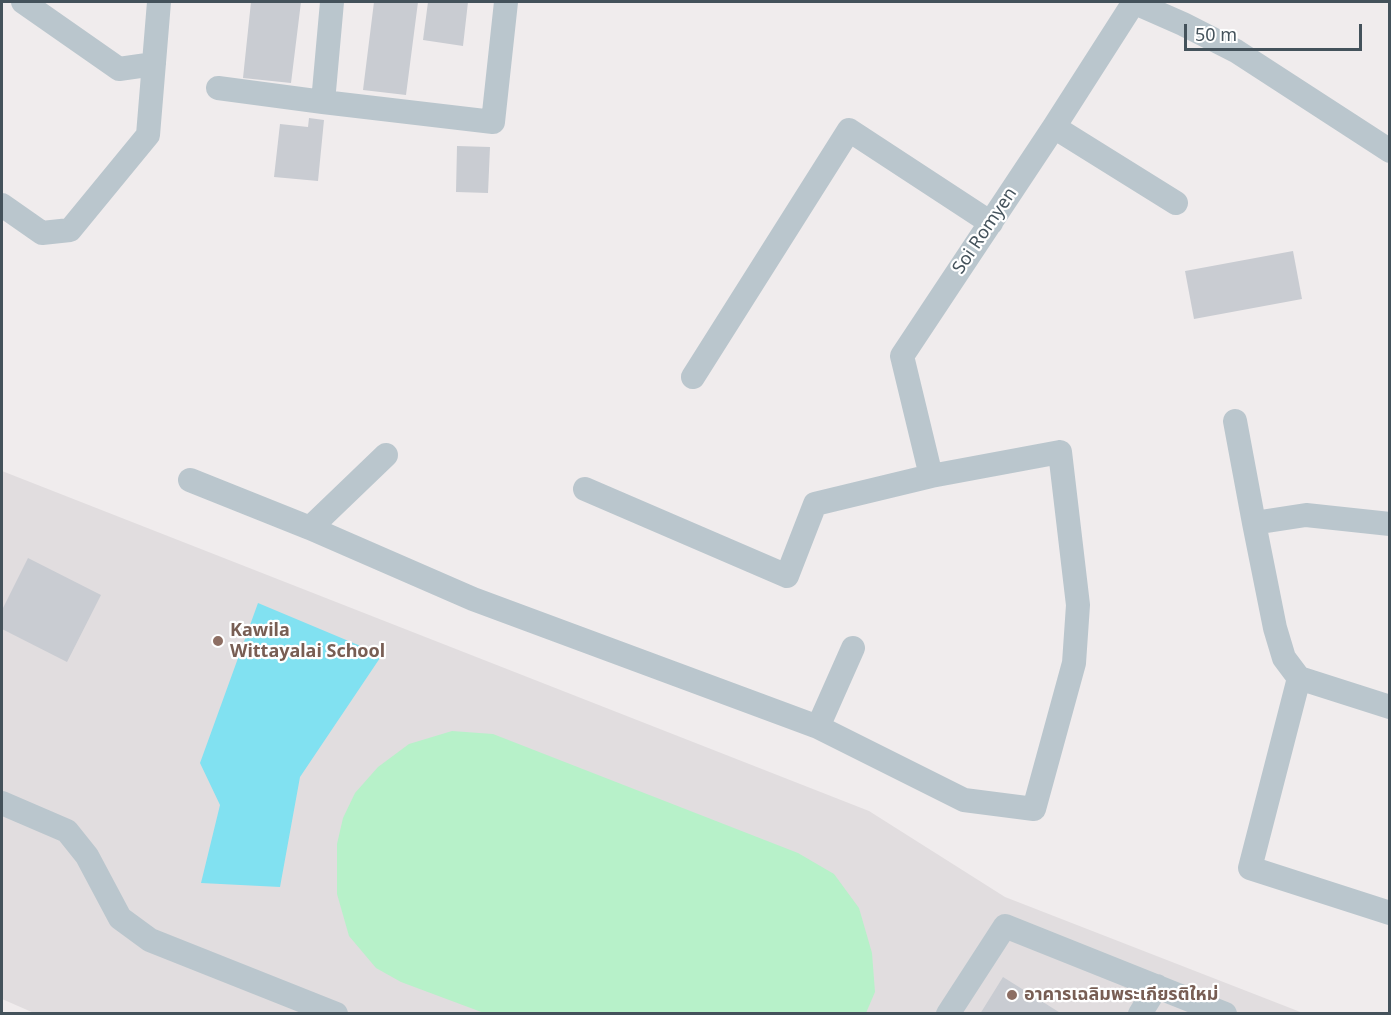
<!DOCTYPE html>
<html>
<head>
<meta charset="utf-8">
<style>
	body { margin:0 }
	#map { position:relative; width:1391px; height:1015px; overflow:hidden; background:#f0eced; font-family:"Noto Sans",sans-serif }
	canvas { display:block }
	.frame { position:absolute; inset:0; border:3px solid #44525b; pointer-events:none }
	.scale { position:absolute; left:1184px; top:24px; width:178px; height:27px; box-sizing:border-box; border:3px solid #44525b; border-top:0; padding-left:8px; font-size:18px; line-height:21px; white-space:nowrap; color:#44525b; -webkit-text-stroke:4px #fff; paint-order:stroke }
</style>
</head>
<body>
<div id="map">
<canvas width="1391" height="1015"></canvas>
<div class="frame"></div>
<div class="scale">50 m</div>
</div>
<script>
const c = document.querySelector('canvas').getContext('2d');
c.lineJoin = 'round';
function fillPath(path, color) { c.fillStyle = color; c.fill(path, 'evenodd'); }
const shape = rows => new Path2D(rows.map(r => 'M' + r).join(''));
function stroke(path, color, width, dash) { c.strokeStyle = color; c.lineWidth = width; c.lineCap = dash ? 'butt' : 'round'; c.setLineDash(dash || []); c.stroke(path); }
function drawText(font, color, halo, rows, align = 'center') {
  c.font = font + ' "Noto Sans","Noto Sans Thai",sans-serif'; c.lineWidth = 4.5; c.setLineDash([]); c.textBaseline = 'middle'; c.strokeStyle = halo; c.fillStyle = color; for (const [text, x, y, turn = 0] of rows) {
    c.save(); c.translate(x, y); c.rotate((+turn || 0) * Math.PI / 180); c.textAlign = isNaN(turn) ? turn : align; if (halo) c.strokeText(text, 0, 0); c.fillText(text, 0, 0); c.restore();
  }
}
const education = shape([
	[2,471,869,811,1005,897,1303,1013,34,1013,2,999]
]);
const green = shape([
	[452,731,493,734,798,853,834,874,859,908,872,953,875,992,866,1013,484,1013,401,982,376,968,349,936,337,894,337,844,343,818,355,793,378,767,409,744]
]);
const water = shape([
	[258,603,382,655,300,777,280,887,201,883,220,805,200,763]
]);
const building = shape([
	[251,2,301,2,291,83,243,78],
	[374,2,418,2,406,95,363,90],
	[428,2,468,2,463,46,423,40],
	[309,118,324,120,318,181,274,177,280,124,308,127],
	[457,146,490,147,488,193,456,192],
	[1293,251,1302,299,1194,319,1185,271],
	[28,558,101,595,67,662,2,629,2,610],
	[1003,977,1062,1014,980,1014]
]);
const minor = shape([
	[23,2,119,69,154,64],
	[1133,2,1183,24,1236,51,1390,151],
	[218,88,323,102,493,122,506,2],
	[323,102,332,2],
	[1054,127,1176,203],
	[2,205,42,233,70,230,148,135,159,2],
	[693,377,849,130,991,223],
	[1235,421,1254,523,1275,628,1284,658,1299,678,1250,868,1390,913],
	[931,476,902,356,1054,127,1134,2],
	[190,480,310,528,473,599,818,727,964,800,1034,809,1074,663,1078,605,1060,452,931,476,815,504,787,576,585,489],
	[1254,523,1306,515,1390,524],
	[310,528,386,455],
	[1299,678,1390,707],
	[818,727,853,648],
	[2,803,67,831,87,856,120,918,150,940,336,1014],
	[948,1014,1005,926,1225,1014],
	[1140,1014,1157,986]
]);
const markers = [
	[218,641,6,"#8d6e63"],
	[1012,995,6,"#8d6e63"]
];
const streetNames = [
	["Soi Romyen",985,231,-56]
];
const educationNames = [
	["Kawila",230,631],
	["Wittayalai School",230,652],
	["อาคารเฉลิมพระเกียรติใหม่",1024,995]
];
fillPath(education, '#e1dddf');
fillPath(green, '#b7f1c9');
fillPath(water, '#81e1f1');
fillPath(building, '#c9ccd2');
stroke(minor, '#bac6cd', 24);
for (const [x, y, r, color] of markers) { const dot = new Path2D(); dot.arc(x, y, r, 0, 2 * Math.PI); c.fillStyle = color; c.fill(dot); stroke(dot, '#fff', 2); }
drawText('18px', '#44525b', '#fff', streetNames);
drawText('bold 18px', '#785e54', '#fff', educationNames, 'left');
</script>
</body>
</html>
